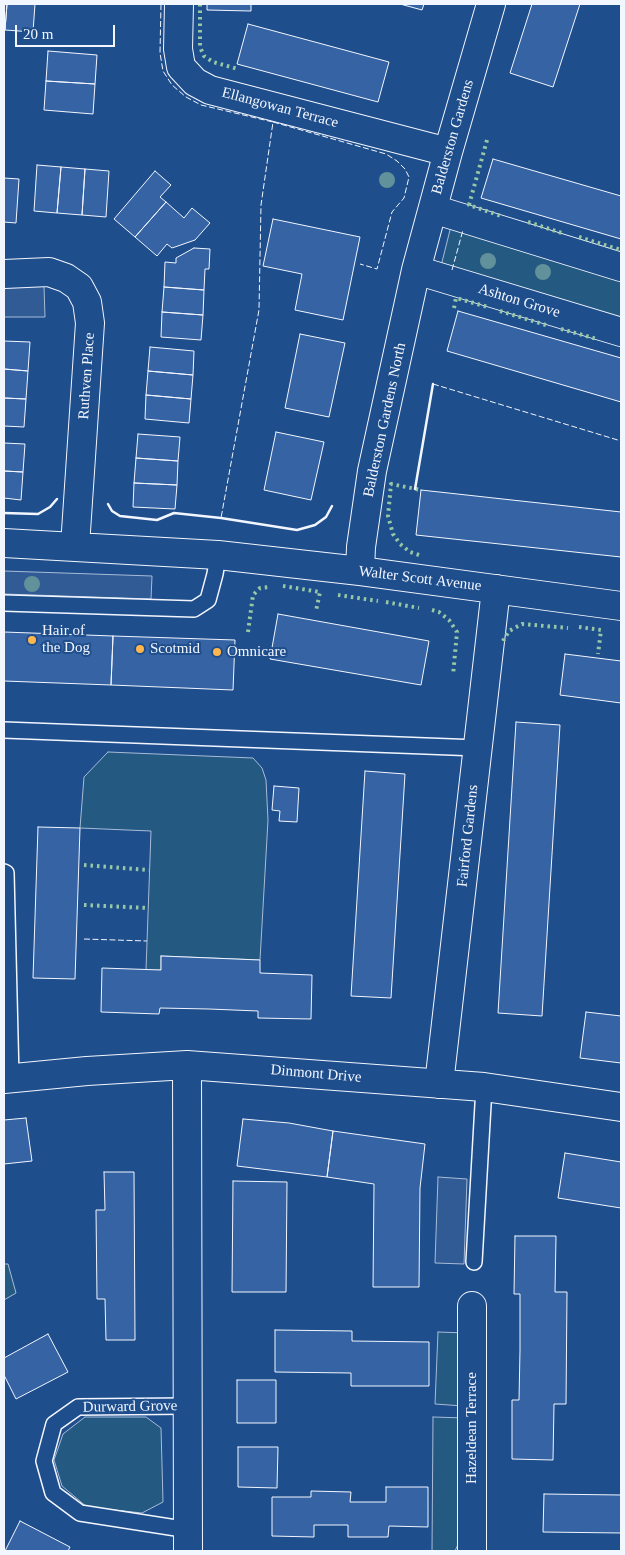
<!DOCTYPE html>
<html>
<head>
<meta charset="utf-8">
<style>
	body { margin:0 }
	#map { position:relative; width:625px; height:1555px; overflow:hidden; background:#1f4e8c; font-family:Georgia,serif }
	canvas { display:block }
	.frame { position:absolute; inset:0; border:5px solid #f2f6ff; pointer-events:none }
	.scale { position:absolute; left:15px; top:25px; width:100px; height:22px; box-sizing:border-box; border:2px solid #f2f6ff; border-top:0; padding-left:6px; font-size:15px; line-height:18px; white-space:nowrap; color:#f2f6ff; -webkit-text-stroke:4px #1f4e8c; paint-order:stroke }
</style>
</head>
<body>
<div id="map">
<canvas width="625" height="1555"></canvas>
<div class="frame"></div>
<div class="scale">20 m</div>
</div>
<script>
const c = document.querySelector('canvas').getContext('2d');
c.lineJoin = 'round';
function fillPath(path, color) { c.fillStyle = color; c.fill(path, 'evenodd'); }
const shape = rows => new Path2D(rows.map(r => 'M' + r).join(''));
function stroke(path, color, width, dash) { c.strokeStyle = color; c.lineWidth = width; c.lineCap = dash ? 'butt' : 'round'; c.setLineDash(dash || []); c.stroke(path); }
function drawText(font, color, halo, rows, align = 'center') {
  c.font = font + ' Georgia,serif'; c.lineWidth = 4; c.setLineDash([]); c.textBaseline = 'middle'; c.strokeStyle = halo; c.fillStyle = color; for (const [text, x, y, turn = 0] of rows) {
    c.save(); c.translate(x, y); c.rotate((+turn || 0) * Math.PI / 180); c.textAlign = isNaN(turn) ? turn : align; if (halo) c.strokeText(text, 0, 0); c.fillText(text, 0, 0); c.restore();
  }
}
const green = shape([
	[451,226,621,279,621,321,441,266,451,226],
	[108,752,253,758,262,768,266,780,268,820,260,960,161,956,161,970,146,970,151,831,80,828,84,777,108,752],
	[4,1264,8,1264,16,1293,4,1300,4,1264],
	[438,1332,466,1333,463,1406,435,1404,438,1332],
	[85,1417,146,1417,161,1428,163,1502,142,1513,87,1507,62,1486,54,1460,63,1434,85,1417],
	[433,1417,465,1418,464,1531,455,1551,432,1551,433,1417]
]);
const parking = shape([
	[44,286,45,317,4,317,4,287,44,286],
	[4,571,152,576,151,599,4,594,4,571],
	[438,1177,467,1179,464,1264,435,1263,438,1177]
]);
const building = shape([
	[4,4,7,4,5,30,4,30,4,4],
	[7,4,35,4,33,32,5,30,7,4],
	[207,4,251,4,251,11,207,10,207,4],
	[400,4,424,4,422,10,400,4],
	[532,4,580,4,553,87,510,73,532,4],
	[248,24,389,62,378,102,237,64,248,24],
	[48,51,97,55,95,84,46,81,48,51],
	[46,81,95,84,93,114,44,110,46,81],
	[493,159,621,196,621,239,481,198,493,159],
	[37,165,61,167,57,213,34,211,37,165],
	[61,167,85,169,82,215,57,213,61,167],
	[85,169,109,171,106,217,82,215,85,169],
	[155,171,171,185,160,197,166,202,135,237,114,219,155,171],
	[4,178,19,179,16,223,4,222,4,178],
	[166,202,184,218,192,208,210,223,195,240,172,248,167,244,157,256,135,237,166,202],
	[273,219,360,237,343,320,295,310,302,274,263,266,273,219],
	[194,248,210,249,209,269,205,269,204,290,164,287,165,262,176,263,176,258,194,248],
	[164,287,204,290,203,315,162,312,164,287],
	[458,311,621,358,621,402,447,351,458,311],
	[162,312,203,315,201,340,161,337,162,312],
	[300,334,345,343,329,417,285,408,300,334],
	[4,341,30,342,28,371,4,369,4,341],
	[150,347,194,351,193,375,148,371,150,347],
	[4,369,28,371,26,399,4,398,4,369],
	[148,371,193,375,191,399,146,395,148,371],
	[146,395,191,399,189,423,145,419,146,395],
	[4,398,26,399,24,427,4,426,4,398],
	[276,432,324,442,311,500,264,490,276,432],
	[138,434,180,437,178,461,136,458,138,434],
	[4,443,25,444,23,472,4,471,4,443],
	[136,458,178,461,177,485,134,483,136,458],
	[4,471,23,472,21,500,4,498,4,471],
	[134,483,177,485,175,509,133,507,134,483],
	[421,490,621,512,621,557,416,535,421,490],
	[278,614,429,641,421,685,270,659,278,614],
	[4,632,113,636,111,685,4,681,4,632],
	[113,636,235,640,233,690,111,685,113,636],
	[565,654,621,661,621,703,560,695,565,654],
	[516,722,560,725,542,1016,498,1013,516,722],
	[365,771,405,774,391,998,351,996,365,771],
	[274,786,299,788,297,822,279,821,280,811,272,810,274,786],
	[38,827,80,828,75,979,33,978,38,827],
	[161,956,260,960,260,973,312,975,311,1019,258,1018,258,1011,209,1009,160,1008,159,1014,101,1012,102,968,161,970,161,956],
	[586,1012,621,1016,621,1063,580,1058,586,1012],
	[26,1118,32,1161,4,1164,4,1120,26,1118],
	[243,1119,289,1123,333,1131,327,1177,237,1166,243,1119],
	[333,1131,425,1144,420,1188,419,1287,373,1287,374,1184,327,1177,333,1131],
	[565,1153,621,1162,621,1208,558,1198,565,1153],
	[104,1172,134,1172,135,1340,106,1340,105,1299,97,1299,96,1210,105,1210,104,1172],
	[233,1181,287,1182,286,1292,232,1292,233,1181],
	[515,1236,556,1236,555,1292,567,1292,566,1404,554,1404,553,1460,512,1459,512,1400,519,1400,520,1350,520,1294,514,1294,515,1236],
	[275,1330,352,1331,352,1341,429,1342,429,1386,351,1386,351,1373,275,1372,275,1330],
	[48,1334,68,1372,16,1399,4,1375,4,1358,48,1334],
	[237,1380,276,1380,276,1423,237,1423,237,1380],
	[238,1447,278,1447,277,1488,238,1487,238,1447],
	[386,1487,428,1487,428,1527,389,1526,388,1537,348,1537,348,1525,314,1525,314,1537,272,1536,272,1497,311,1497,311,1491,351,1492,350,1502,386,1502,386,1487],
	[544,1494,621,1495,621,1533,543,1532,544,1494],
	[20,1521,70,1547,68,1551,5,1551,20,1521]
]);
const service = shape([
	[4,603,194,609,208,600,215,574,218,555],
	[4,730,478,748],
	[4,872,6,873,11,1078],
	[474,1262,484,1087],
	[187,1406,78,1407,54,1424,44,1461,53,1493,80,1513,189,1530]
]);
const minor = shape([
	[179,4,178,49,181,67,195,82,210,90,448,152],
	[433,209,621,267],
	[416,270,621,332],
	[4,274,49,272,66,278,79,287,87,302,90,323,75,546],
	[4,543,218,555,360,571,621,606],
	[360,571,361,547,372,471,416,270,448,152,491,4],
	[187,1065,188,1551],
	[4,1079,87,1071,187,1065,484,1087,621,1107],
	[439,1084,496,589],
	[472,1551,472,1306]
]);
const hedge = shape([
	[200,4,200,47,204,56,213,62,238,69],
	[487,140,469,205,501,216],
	[528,222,565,234],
	[579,237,621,250],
	[454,308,456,298,488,307],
	[500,311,546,325],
	[561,329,597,339],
	[419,555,410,552,400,544,393,534,388,516,391,484,421,490],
	[283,586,320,592,316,611],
	[338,595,378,601],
	[386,602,419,608],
	[432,610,439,612,449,620,457,632,453,675],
	[579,627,601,630,598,654],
	[248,632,253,595,260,588,270,587],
	[503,641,509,631,522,624,568,628],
	[84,865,149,870],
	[84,905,148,908]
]);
const fence = shape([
	[161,4,160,53,163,71,172,85,186,97,201,105,273,122,261,205,259,310,221,518],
	[273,122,386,154,397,161,405,169,409,177,404,198,392,212,377,269,360,264],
	[452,270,463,230],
	[433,384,621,441],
	[84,939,147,941]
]);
const wall = shape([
	[415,489,433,384],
	[108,504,112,511,120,516,157,520,174,513,221,518,297,530,315,525,326,517,332,506],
	[4,513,38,514,50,507,57,499]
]);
const trees = [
	[387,180],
	[488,261],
	[543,272],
	[32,584]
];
const markers = [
	[32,640,5,"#ffb74d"],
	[140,649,5,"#ffb74d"],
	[217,652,5,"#ffb74d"]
];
const streetNames = [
	["Ellangowan Terrace",280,108,15],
	["Balderston Gardens",453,137,-74],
	["Ashton Grove",519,301,17],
	["Ruthven Place",87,376,-86],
	["Balderston Gardens North",385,420,-78],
	["Walter Scott Avenue",420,579,7],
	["Fairford Gardens",468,836,-84],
	["Dinmont Drive",316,1074,5],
	["Durward Grove",130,1407,-1],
	["Hazeldean Terrace",472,1428,-90]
];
const poiNames = [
	["Hair of",42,631],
	["the Dog",42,648],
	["Scotmid",150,649],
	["Omnicare",227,652]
];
fillPath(green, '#245a82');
stroke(green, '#a8bbd7', 1);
fillPath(parking, '#305b95');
stroke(parking, '#a8bbd7', 1);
fillPath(building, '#3563a3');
stroke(building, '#f2f6ff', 1);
stroke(service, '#f2f6ff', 18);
stroke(minor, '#f2f6ff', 30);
stroke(service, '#1f4e8c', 15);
stroke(minor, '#1f4e8c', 28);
stroke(hedge, '#97c8a6', 4, [2.5, 4]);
stroke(fence, '#f2f6ff', 1, [6, 2.5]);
stroke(wall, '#f2f6ff', 2.5);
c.fillStyle = '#61919a';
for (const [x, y] of trees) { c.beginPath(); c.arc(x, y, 8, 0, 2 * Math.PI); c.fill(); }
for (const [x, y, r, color] of markers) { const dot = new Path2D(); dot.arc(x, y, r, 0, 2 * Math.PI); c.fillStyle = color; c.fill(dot); stroke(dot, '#1f4e8c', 2); }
drawText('15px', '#f2f6ff', '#1f4e8c', streetNames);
drawText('15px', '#f2f6ff', '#1f4e8c', poiNames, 'left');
</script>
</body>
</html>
